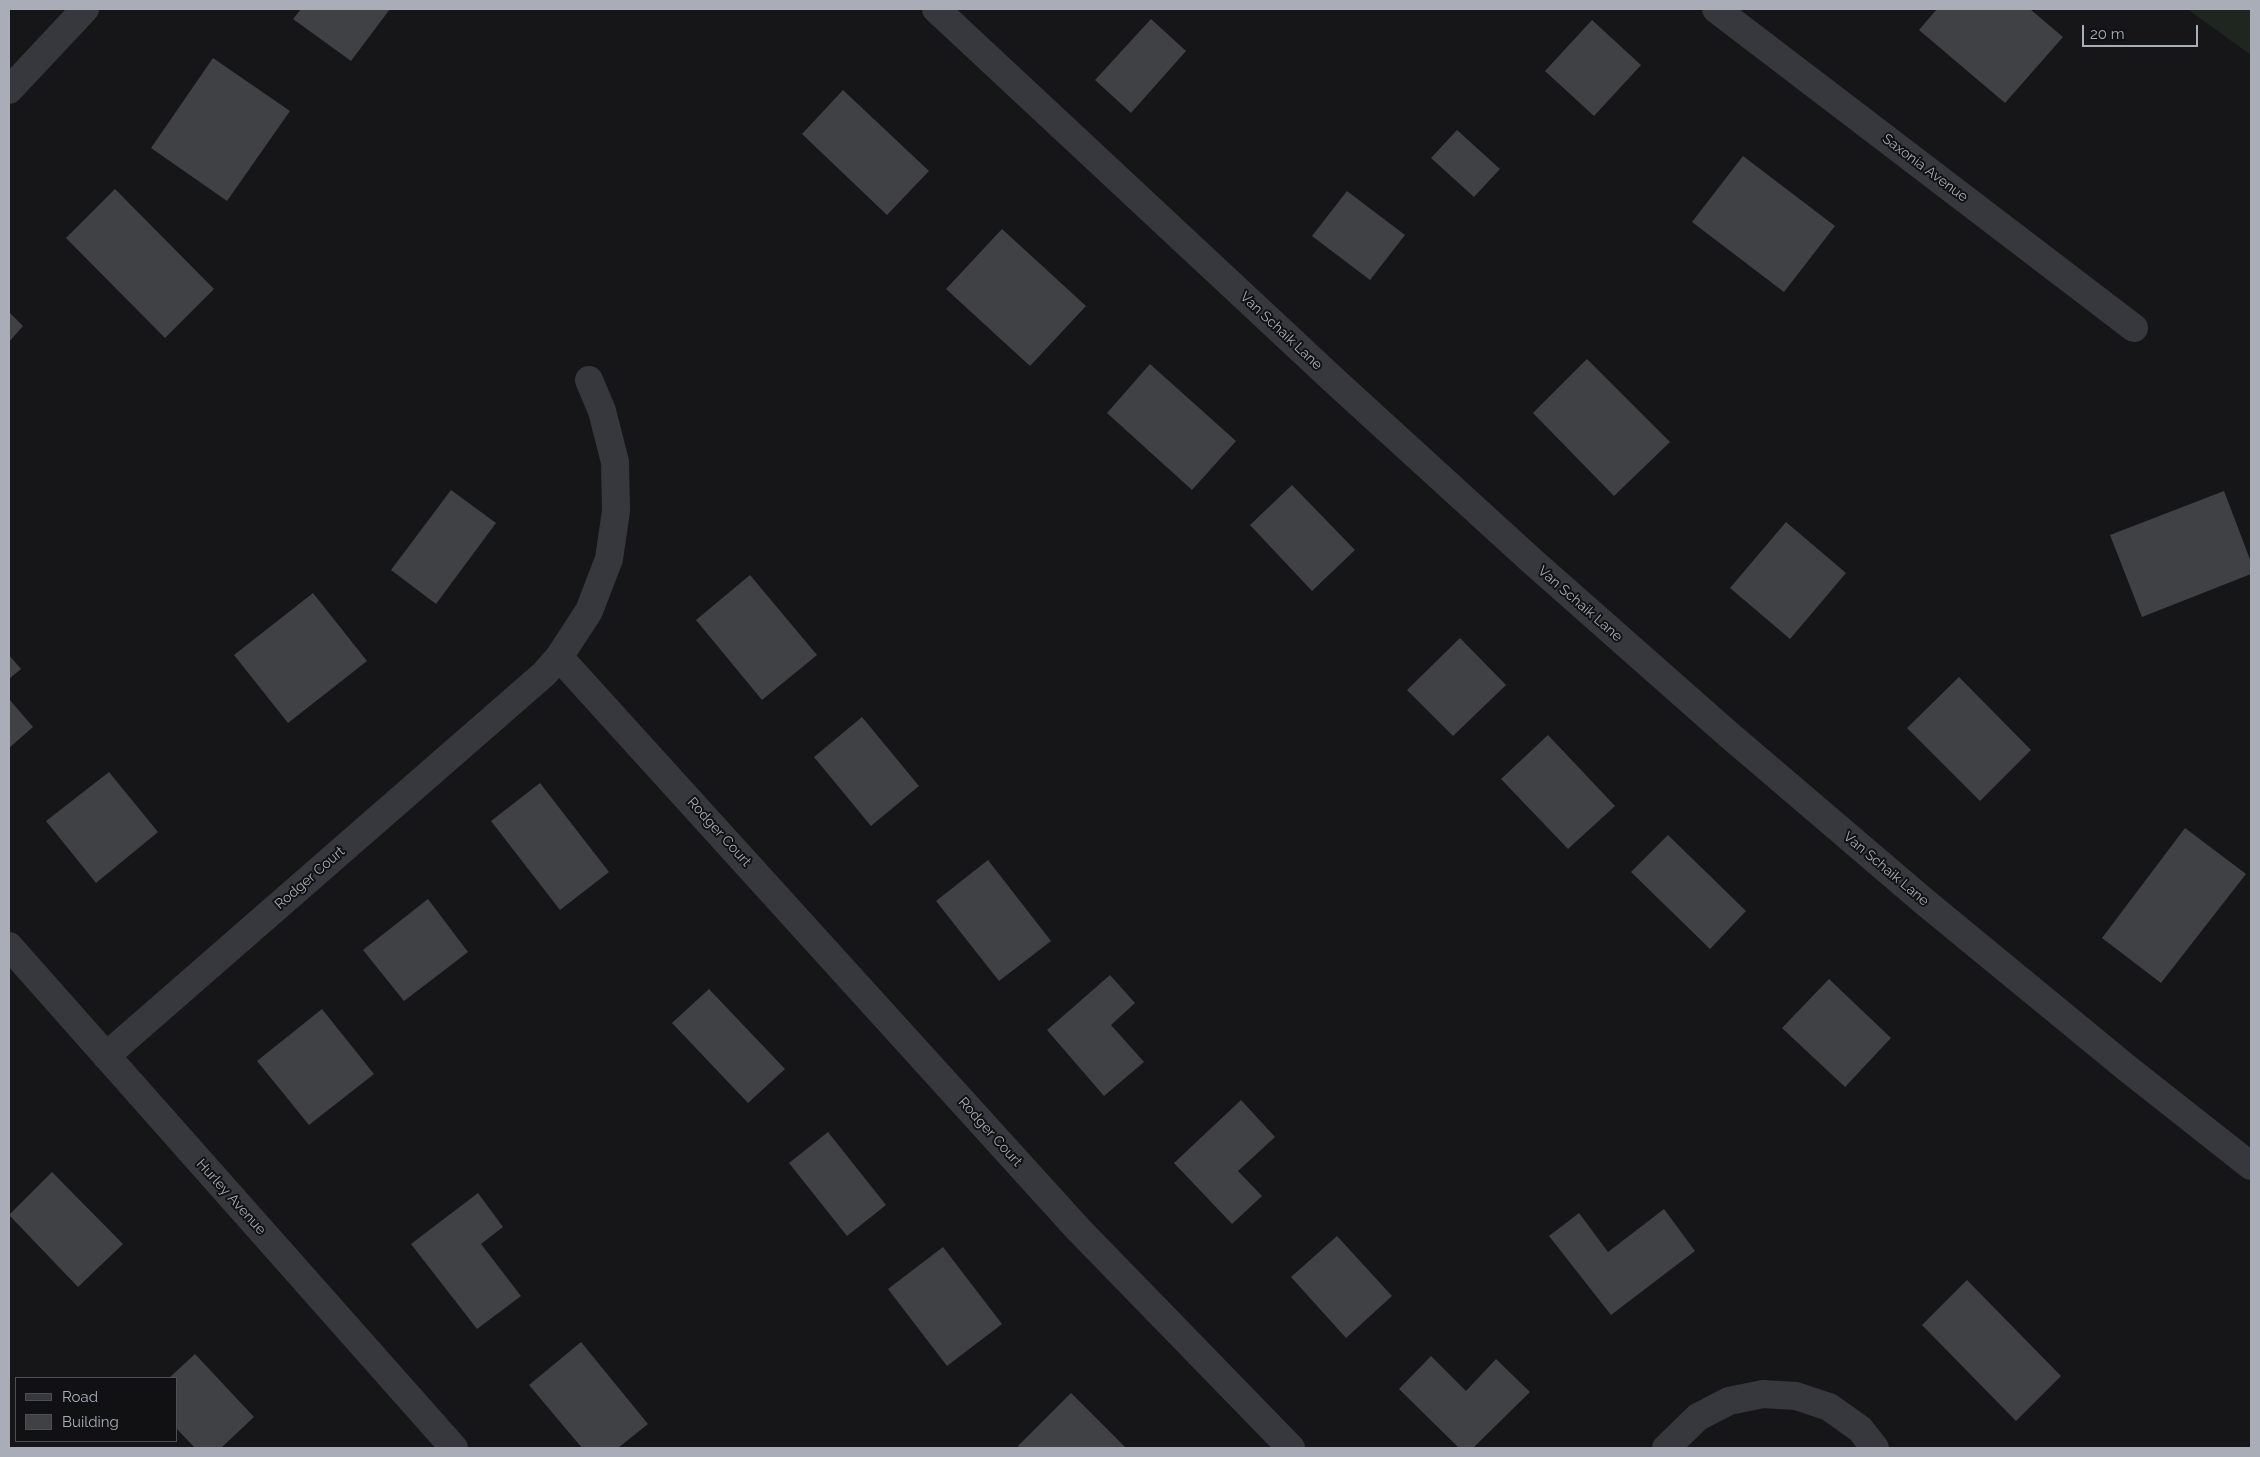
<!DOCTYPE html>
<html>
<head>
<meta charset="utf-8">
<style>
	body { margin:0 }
	#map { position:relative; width:2260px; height:1457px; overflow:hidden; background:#161618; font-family:Raleway,sans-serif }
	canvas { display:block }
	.frame { position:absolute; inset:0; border:10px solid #a8adb8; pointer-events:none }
	.legend { position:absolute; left:15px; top:1377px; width:162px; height:65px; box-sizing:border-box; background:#111113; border:1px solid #4d4f55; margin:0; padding:6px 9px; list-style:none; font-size:15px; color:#a8adb8 }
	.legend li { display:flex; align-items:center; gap:10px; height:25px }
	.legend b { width:25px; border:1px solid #4d4f55 }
	.scale { position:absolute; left:2082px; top:25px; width:116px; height:22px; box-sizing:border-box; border:2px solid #a8adb8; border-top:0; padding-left:6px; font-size:15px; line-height:18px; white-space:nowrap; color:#a8adb8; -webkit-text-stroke:4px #111113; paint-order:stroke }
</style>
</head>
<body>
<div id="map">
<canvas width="2260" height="1457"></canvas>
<div class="frame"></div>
<ul class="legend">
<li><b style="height:6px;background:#37383d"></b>Road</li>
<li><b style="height:14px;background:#404145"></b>Building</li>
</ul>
<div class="scale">20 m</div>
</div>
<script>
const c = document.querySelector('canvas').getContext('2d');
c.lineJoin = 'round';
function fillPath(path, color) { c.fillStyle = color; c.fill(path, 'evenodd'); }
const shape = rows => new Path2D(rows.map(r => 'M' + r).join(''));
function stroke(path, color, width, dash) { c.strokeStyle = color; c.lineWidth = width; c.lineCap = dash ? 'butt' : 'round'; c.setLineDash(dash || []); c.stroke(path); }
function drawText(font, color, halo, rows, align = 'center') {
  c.font = font + ' Raleway,sans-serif'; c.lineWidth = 4; c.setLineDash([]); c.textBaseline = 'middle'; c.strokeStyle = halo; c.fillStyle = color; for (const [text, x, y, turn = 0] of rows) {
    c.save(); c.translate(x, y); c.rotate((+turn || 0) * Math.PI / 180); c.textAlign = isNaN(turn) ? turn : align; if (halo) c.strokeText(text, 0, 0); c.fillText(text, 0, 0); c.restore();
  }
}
const green = shape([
	[2187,9,2251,9,2251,55]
]);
const building = shape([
	[301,9,390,9,351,61,293,19],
	[1937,9,2030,9,2063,37,2005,103,1919,30],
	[1151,19,1186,51,1131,113,1095,80],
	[1592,20,1641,65,1594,116,1545,71],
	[213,58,290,111,227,201,151,148],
	[843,90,929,171,887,215,802,134],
	[1457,130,1500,169,1474,197,1431,158],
	[1743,156,1835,226,1784,292,1692,222],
	[115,189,214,289,165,338,66,238],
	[1347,191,1405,235,1370,280,1312,236],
	[1002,229,1086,306,1030,366,946,289],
	[9,312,23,326,9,342],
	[1587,359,1670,442,1614,496,1533,413],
	[1150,364,1236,441,1192,490,1107,413],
	[1292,485,1355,550,1312,591,1250,525],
	[451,490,496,523,436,604,391,570],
	[2224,491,2251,562,2251,574,2142,617,2110,535],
	[1786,522,1846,573,1790,639,1730,588],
	[750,575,817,655,762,700,696,620],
	[313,593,367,661,288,723,234,655],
	[1460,638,1506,685,1453,736,1407,690],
	[9,655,21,669,9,679],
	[1959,677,2031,750,1980,801,1907,728],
	[9,699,33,727,9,748],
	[862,717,919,786,871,826,814,757],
	[1548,735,1615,806,1568,849,1501,779],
	[109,772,158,832,96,883,46,821],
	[540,783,609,872,560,910,491,821],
	[2185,828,2246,874,2161,983,2102,938],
	[1668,835,1746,911,1710,949,1631,872],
	[988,860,1051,941,999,981,936,901],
	[428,899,468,952,404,1001,363,950],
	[1110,975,1135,1003,1111,1025,1144,1062,1104,1096,1047,1030],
	[1829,979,1891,1038,1845,1087,1782,1028],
	[709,989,785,1069,748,1103,672,1023],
	[322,1009,374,1074,309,1125,257,1061],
	[1241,1100,1275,1137,1238,1171,1262,1196,1232,1224,1174,1163],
	[828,1132,886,1205,847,1236,789,1163],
	[52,1172,123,1244,78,1287,9,1215],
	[478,1193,503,1227,481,1244,521,1296,477,1329,411,1244],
	[1664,1209,1695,1251,1611,1315,1549,1236,1579,1213,1608,1252],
	[1337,1236,1392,1296,1346,1338,1291,1277],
	[943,1247,1002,1324,947,1366,888,1289],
	[1967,1280,2061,1376,2016,1421,1922,1325],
	[581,1342,648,1424,618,1448,582,1448,529,1385],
	[195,1354,254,1417,221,1448,195,1448,176,1428,176,1378,169,1378],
	[1431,1356,1466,1391,1496,1359,1530,1392,1473,1448,1459,1448,1399,1389],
	[1071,1393,1126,1448,1020,1448,1018,1446]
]);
const minor = shape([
	[936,9,1339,385,1532,561,1728,734,1926,903,2128,1069,2251,1166],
	[1716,9,2134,328],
	[9,90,85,9],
	[559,657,1078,1229,1291,1448],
	[9,946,454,1448],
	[106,1056,544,674,559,657,589,611,609,559,616,511,615,462,602,411,589,380],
	[1666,1448,1698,1417,1729,1401,1763,1394,1796,1396,1829,1407,1860,1429,1875,1448]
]);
const streetNames = [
	["Saxonia Avenue",1925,168,37],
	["Van Schaik Lane",1281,331,43],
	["Van Schaik Lane",1580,604,41],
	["Rodger Court",719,832,48],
	["Van Schaik Lane",1886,869,40],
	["Rodger Court",310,878,-41],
	["Rodger Court",990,1132,48],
	["Hurley Avenue",231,1197,48]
];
fillPath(green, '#1e261f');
fillPath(building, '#404145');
stroke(minor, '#37383d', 28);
drawText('14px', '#a8adb8', '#111113', streetNames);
</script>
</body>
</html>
